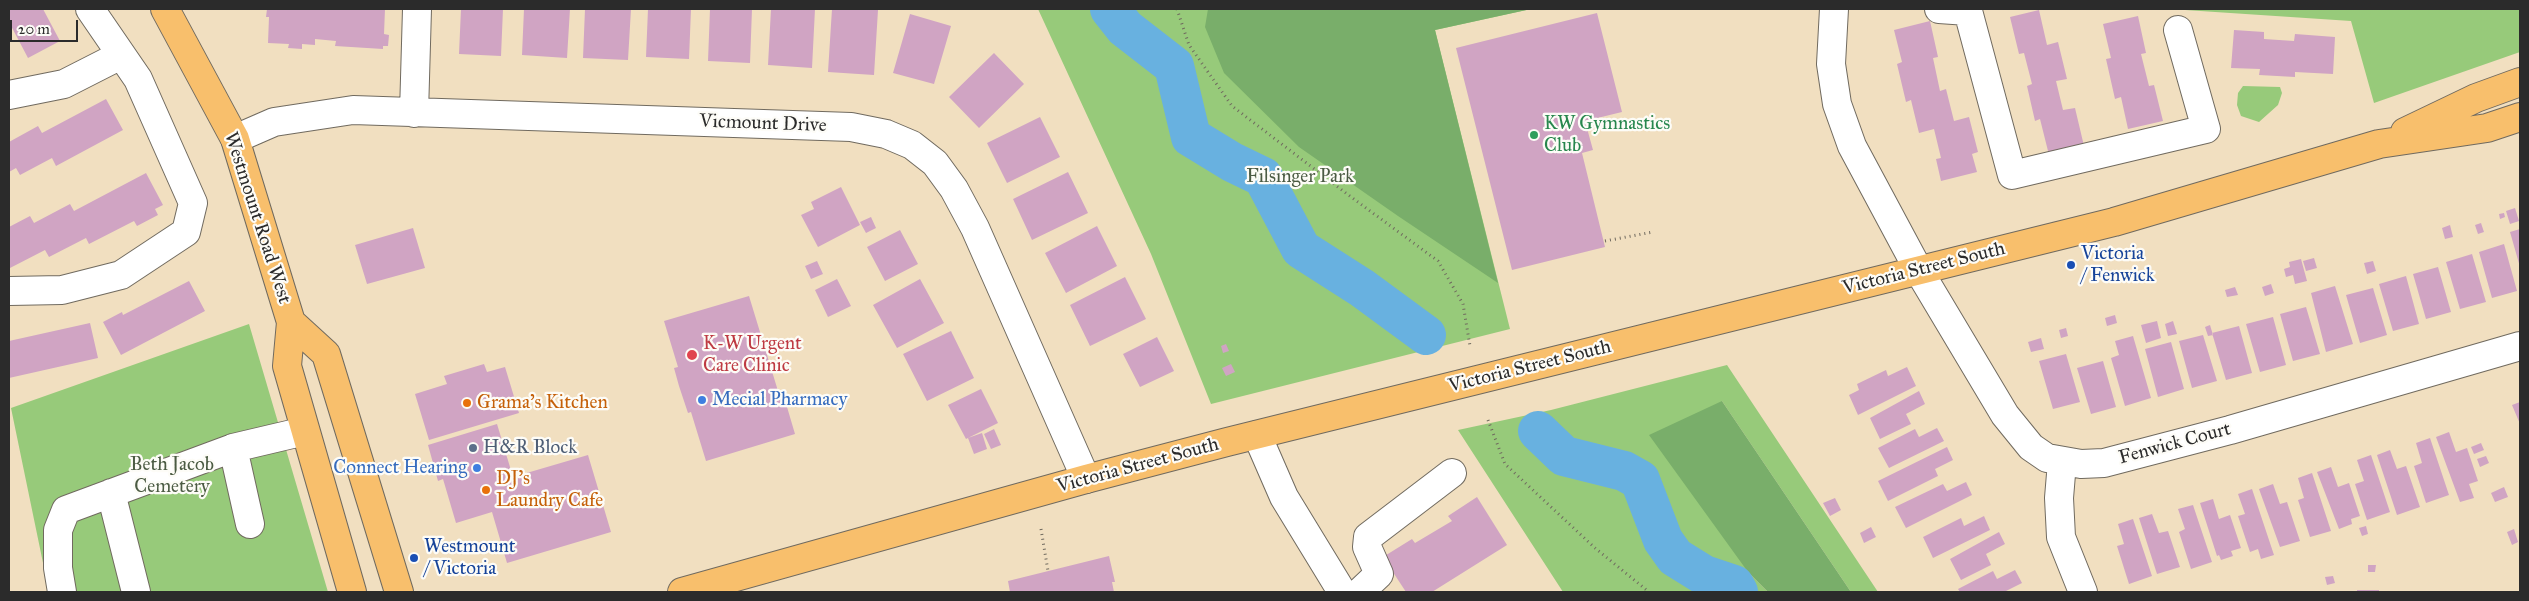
<!DOCTYPE html>
<html>
<head>
<meta charset="utf-8">
<style>
	body { margin:0 }
	#map { position:relative; width:2529px; height:601px; overflow:hidden; background:#f1dfc0; font-family:"IM FELL Great Primer",serif }
	canvas { display:block }
	.frame { position:absolute; inset:0; border:10px solid #2b2b2b; pointer-events:none }
	.scale { position:absolute; left:10px; top:20px; width:68px; height:22px; box-sizing:border-box; border:2px solid #2b2b2b; border-top:0; padding-left:6px; font-size:15px; line-height:18px; white-space:nowrap; color:#2b2b2b; -webkit-text-stroke:4px #fdfcf7; paint-order:stroke }
</style>
</head>
<body>
<div id="map">
<canvas width="2529" height="601"></canvas>
<div class="frame"></div>
<div class="scale">20 m</div>
</div>
<script>
const c = document.querySelector('canvas').getContext('2d');
c.lineJoin = 'round';
function fillPath(path, color) { c.fillStyle = color; c.fill(path, 'evenodd'); }
const shape = rows => new Path2D(rows.map(r => 'M' + r).join(''));
function stroke(path, color, width, dash) { c.strokeStyle = color; c.lineWidth = width; c.lineCap = dash ? 'butt' : 'round'; c.setLineDash(dash || []); c.stroke(path); }
function drawText(font, color, halo, rows, align = 'center') {
  c.font = font + ' "IM FELL Great Primer",serif'; c.lineWidth = 4.5; c.setLineDash([]); c.textBaseline = 'middle'; c.strokeStyle = halo; c.fillStyle = color; for (const [text, x, y, turn = 0] of rows) {
    c.save(); c.translate(x, y); c.rotate((+turn || 0) * Math.PI / 180); c.textAlign = isNaN(turn) ? turn : align; if (halo) c.strokeText(text, 0, 0); c.fillText(text, 0, 0); c.restore();
  }
}
const green = shape([
	[1038,9,1531,9,1435,30,1510,329,1211,404,1151,254],
	[2170,9,2520,9,2520,52,2374,103,2351,21],
	[2243,86,2280,87,2282,93,2278,105,2259,122,2241,116,2237,105,2238,93],
	[249,324,328,592,49,592,11,408],
	[1727,365,1878,592,1851,592,1722,401,1748,572,1768,592,1563,592,1458,430,1551,410]
]);
const forest = shape([
	[1208,9,1531,9,1435,30,1498,283,1398,216,1299,147,1224,73,1205,27],
	[1722,401,1851,592,1768,592,1748,572,1649,435]
]);
const river = shape([
	[1110,9,1125,28,1174,66,1191,137,1232,162,1263,177,1301,249,1362,288,1426,335],
	[1538,431,1564,456,1624,471,1640,480,1663,540,1675,557,1704,575,1734,585,1738,592]
]);
const building = shape([
	[9,9,43,9,60,41,28,58,9,22],
	[267,9,385,9,384,34,389,35,388,46,383,46,383,49,335,46,336,41,315,39,315,45,302,44,302,49,288,48,289,44,268,43,269,17,266,17],
	[461,9,503,9,501,56,459,54],
	[524,9,570,9,567,58,522,55],
	[585,9,631,9,628,60,583,58],
	[648,9,691,9,689,59,646,57],
	[710,9,752,9,750,63,708,61],
	[771,9,815,9,812,68,768,65],
	[832,9,878,10,874,75,828,72],
	[2039,10,2047,45,2058,42,2067,79,2056,81,2063,110,2075,108,2084,146,2049,155,2040,119,2035,121,2027,86,2032,84,2024,53,2019,54,2010,17],
	[1597,13,1622,112,1585,121,1593,150,1582,153,1605,247,1512,270,1456,48],
	[910,14,951,26,934,84,893,73],
	[2138,16,2146,53,2141,54,2149,86,2154,85,2163,121,2128,129,2121,97,2115,99,2106,59,2111,58,2103,24],
	[1930,21,1938,57,1933,58,1940,91,1946,89,1954,121,1969,117,1978,152,1972,154,1977,172,1941,181,1936,159,1941,158,1934,129,1919,133,1911,100,1906,102,1897,64,1902,62,1894,30],
	[2234,30,2264,32,2264,39,2294,41,2295,34,2335,37,2333,74,2295,72,2295,77,2259,75,2260,69,2231,68],
	[994,53,1024,84,979,128,949,97],
	[106,99,123,130,56,166,52,158,20,175,16,168,9,172,9,142,38,126,42,133],
	[1040,117,1060,157,1007,183,987,143],
	[1068,172,1088,213,1032,240,1013,199],
	[146,173,163,205,155,209,158,215,137,226,134,221,89,244,86,238,49,257,45,250,10,268,9,227,30,216,34,223,70,204,74,211],
	[841,187,860,225,818,247,801,215,814,209,811,202],
	[2515,208,2519,221,2510,224,2506,211],
	[2504,213,2505,217,2500,219,2499,214],
	[871,217,876,228,866,233,860,222],
	[2481,223,2484,232,2478,234,2475,225],
	[2450,225,2453,237,2445,239,2442,228],
	[1097,226,1117,266,1066,293,1045,253],
	[413,228,425,268,367,284,355,245],
	[2520,229,2520,267,2510,232],
	[900,230,918,264,885,281,867,247],
	[2504,244,2517,291,2492,298,2479,252],
	[2472,254,2486,302,2460,309,2446,262],
	[2314,258,2317,268,2306,271,2303,261],
	[2301,259,2307,281,2295,284,2293,275,2286,277,2284,269,2290,267,2289,262],
	[817,261,823,274,811,279,805,266],
	[2373,261,2376,271,2367,274,2364,263],
	[2438,267,2451,312,2426,319,2413,274],
	[2406,276,2419,324,2393,331,2379,284],
	[1125,277,1146,319,1090,346,1070,305],
	[837,279,851,306,828,317,815,290],
	[920,279,944,323,897,348,873,305],
	[189,281,205,311,121,355,103,322,122,312,123,315],
	[2271,284,2274,293,2265,296,2262,287],
	[2335,286,2353,344,2326,352,2311,293],
	[2235,287,2238,295,2227,297,2225,290],
	[2373,288,2387,335,2360,343,2346,295],
	[749,296,778,391,782,390,795,434,706,461,691,412,688,413,679,386,674,368,678,367,664,321],
	[2306,307,2320,354,2293,361,2280,314],
	[2115,315,2117,323,2107,326,2105,318],
	[2273,317,2286,365,2260,372,2246,324],
	[2157,321,2161,338,2146,343,2141,325],
	[2173,321,2177,334,2168,336,2165,324],
	[90,323,98,358,9,378,9,341],
	[2210,325,2213,335,2208,336,2205,327],
	[2239,326,2252,373,2226,380,2212,333],
	[2066,328,2068,336,2061,338,2059,330],
	[951,331,974,378,927,401,903,354],
	[2203,335,2217,381,2192,388,2179,341],
	[2133,336,2151,398,2125,406,2111,358,2119,355,2115,341],
	[1157,337,1174,371,1140,387,1123,354],
	[2041,338,2044,349,2031,352,2028,342],
	[2171,342,2184,389,2158,397,2145,349],
	[1226,344,1229,351,1223,353,1221,346],
	[2066,354,2080,402,2053,409,2039,361],
	[2103,361,2116,407,2091,414,2077,368],
	[484,364,487,372,505,367,519,413,429,440,415,394,447,384,444,376],
	[1231,364,1235,372,1226,376,1222,368],
	[1907,367,1916,386,1858,415,1849,395,1859,390,1857,384,1886,370,1888,376],
	[981,389,998,423,966,439,948,405],
	[1919,391,1925,404,1906,414,1911,424,1880,439,1870,418],
	[2520,402,2520,424,2512,405],
	[497,424,513,477,588,455,611,532,507,563,492,512,456,523,443,479,438,481,428,445],
	[1937,428,1944,441,1889,468,1878,448,1915,429,1919,437],
	[994,429,1001,445,991,449,984,434],
	[2449,432,2456,452,2467,448,2478,481,2469,484,2474,498,2460,502,2436,437],
	[982,433,987,449,974,454,968,438],
	[2430,438,2449,495,2426,503,2414,466,2422,463,2416,443],
	[2481,443,2484,450,2474,454,2471,447],
	[1947,447,1953,460,1935,469,1938,476,1888,501,1878,481],
	[2390,450,2397,469,2406,466,2420,507,2397,515,2377,455],
	[2371,455,2390,512,2367,520,2355,484,2364,481,2357,460],
	[2486,456,2489,463,2480,467,2477,459],
	[2331,467,2338,487,2349,483,2360,516,2351,519,2352,524,2339,529,2317,472],
	[2312,473,2331,531,2310,537,2298,500,2304,498,2298,478],
	[1966,482,1972,495,1906,528,1895,507,1943,484,1947,491],
	[2273,484,2280,504,2287,502,2300,541,2280,547,2259,489],
	[2504,487,2508,497,2495,502,2491,493],
	[2252,489,2274,555,2261,559,2258,549,2250,552,2238,516,2245,514,2238,494],
	[1477,497,1507,545,1432,592,1406,592,1383,557,1412,539,1415,543,1452,521,1448,516],
	[1835,498,1841,510,1830,516,1823,503],
	[2213,499,2219,519,2230,515,2241,548,2231,551,2233,556,2221,560,2219,555,2217,556,2200,503],
	[2193,505,2212,562,2191,569,2179,532,2185,529,2178,509],
	[2152,514,2159,533,2168,531,2180,567,2157,574,2139,518],
	[1984,516,1990,530,1933,558,1923,537,1961,518,1964,526],
	[2133,519,2152,576,2129,584,2117,546,2124,544,2118,524],
	[2366,526,2368,534,2362,536,2359,528],
	[1871,527,1876,537,1864,543,1860,533],
	[2514,529,2518,542,2512,545,2507,532],
	[1999,532,2005,544,1986,554,1991,565,1961,580,1950,559],
	[1109,556,1115,582,1112,582,1114,592,1010,592,1008,581],
	[2368,565,2376,565,2375,572,2368,572],
	[2015,570,2022,583,2004,592,1960,592,1958,589,1993,571,1997,579],
	[2333,576,2335,583,2327,585,2325,577],
	[2357,590,2379,590,2379,592,2357,592]
]);
const path = shape([
	[1177,9,1189,45,1232,106,1347,194,1438,261,1463,304,1470,346],
	[1605,241,1653,232],
	[1488,420,1505,464,1595,548,1649,592],
	[1041,529,1048,571]
]);
const minor = shape([
	[1834,9,1831,64,1837,104,1852,146,1919,271,2005,415,2031,447,2047,458,2081,464,2104,463,2230,430,2520,346],
	[1939,9,1968,11,2012,175,2206,129,2178,30],
	[9,95,64,84,121,55],
	[414,113,417,9],
	[235,139,274,122,353,110,851,127,886,134,912,145,935,163,954,189,975,228,1086,479],
	[9,291,62,290,121,275,186,232,193,203,138,79,90,9],
	[1257,435,1284,497,1342,592],
	[233,448,250,524],
	[2062,462,2059,498,2061,537,2083,592],
	[111,493,136,592],
	[62,592,58,568,58,530,66,510,233,448,305,431],
	[1360,592,1379,574,1367,547,1368,537,1452,473]
]);
const major = shape([
	[165,9,235,139,291,322,287,366,352,592],
	[2405,132,2476,98,2520,82],
	[291,322,326,354,399,592],
	[682,592,1086,479,1227,442,2114,222,2379,144,2487,128,2520,117]
]);
const markers = [
	[1534,135,5,"#2e9e5b"],
	[2071,265,5,"#1a4fb4"],
	[692,355,6,"#e0444e"],
	[702,400,5,"#3f7fe0"],
	[467,403,5,"#e8710a"],
	[473,448,5,"#5c6f8a"],
	[477,468,5,"#3f7fe0"],
	[486,490,5,"#e8710a"],
	[414,558,5,"#1a4fb4"]
];
const streetNames = [
	["Vicmount Drive",763,124,2],
	["Westmount Road West",257,218,72],
	["Victoria Street South",1924,269,-14],
	["Victoria Street South",1530,367,-14],
	["Fenwick Court",2175,444,-15],
	["Victoria Street South",1138,466,-15]
];
const leisureNames = [
	["KW Gymnastics",1544,124],
	["Club",1544,146]
];
const parkNames = [
	["Filsinger Park",1300,177],
	["Beth Jacob",172,465],
	["Cemetery",172,487]
];
const transitNames = [
	["Victoria",2081,254],
	["/ Fenwick",2081,276],
	["Westmount",424,547],
	["/ Victoria",424,569]
];
const healthNames = [
	["K-W Urgent",703,344],
	["Care Clinic",703,366]
];
const shopNames = [
	["Mecial Pharmacy",712,400],
	["Connect Hearing",467,468,"right"]
];
const foodNames = [
	["Grama's Kitchen",477,403],
	["DJ's",496,479],
	["Laundry Cafe",496,501]
];
const serviceNames = [
	["H&R Block",483,448]
];
fillPath(green, '#97ca7a');
fillPath(forest, '#79ae6a');
stroke(river, '#68b1e0', 40);
fillPath(building, '#d0a4c3');
stroke(minor, '#706a5f', 30);
stroke(major, '#706a5f', 30);
stroke(path, '#706a5f', 3, [1, 4]);
stroke(minor, '#fff', 28);
stroke(major, '#f8bf6c', 28);
for (const [x, y, r, color] of markers) { const dot = new Path2D(); dot.arc(x, y, r, 0, 2 * Math.PI); c.fillStyle = color; c.fill(dot); stroke(dot, '#fdfcf7', 2); }
drawText('19px', '#2b2b2b', '#fdfcf7', streetNames);
drawText('19px', '#27864d', '#fdfcf7', leisureNames, 'left');
drawText('19px', '#4b5b43', '#fdfcf7', parkNames);
drawText('19px', '#164399', '#fdfcf7', transitNames, 'left');
drawText('19px', '#be3a42', '#fdfcf7', healthNames, 'left');
drawText('19px', '#366cbe', '#fdfcf7', shopNames, 'left');
drawText('19px', '#c56008', '#fdfcf7', foodNames, 'left');
drawText('19px', '#4e5e75', '#fdfcf7', serviceNames, 'left');
</script>
</body>
</html>
